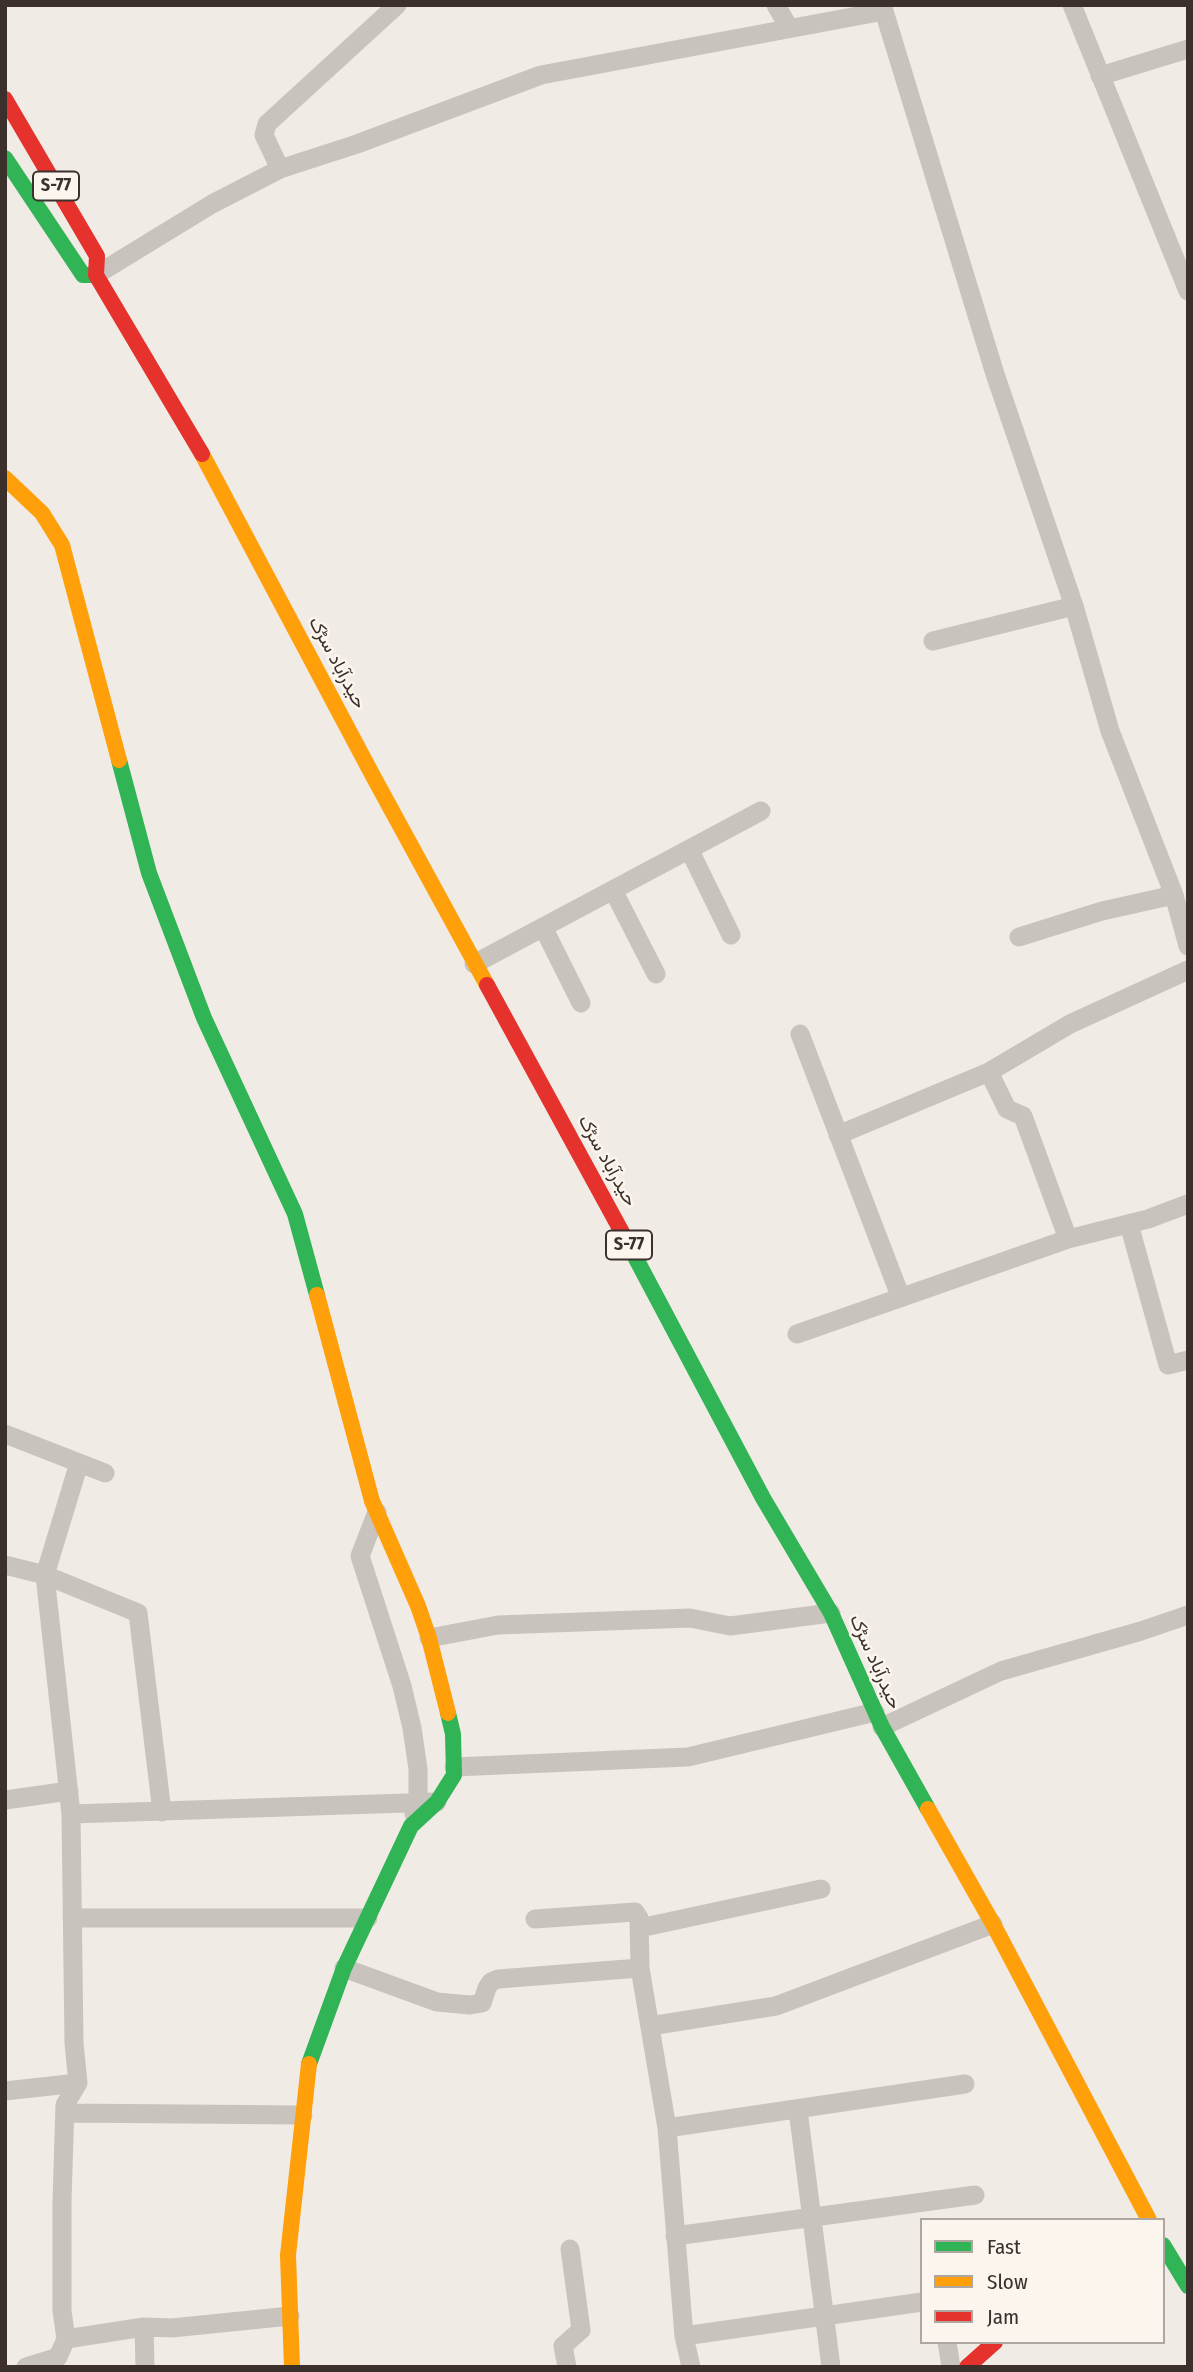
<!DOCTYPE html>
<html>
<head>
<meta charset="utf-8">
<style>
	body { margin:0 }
	#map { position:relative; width:1193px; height:2372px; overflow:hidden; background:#f0ebe5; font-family:"Fira Sans Condensed",sans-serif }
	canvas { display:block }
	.frame { position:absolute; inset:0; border:7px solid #3b302b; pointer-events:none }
	.legend { position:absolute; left:920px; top:2218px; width:245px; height:126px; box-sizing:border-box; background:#fbf5ee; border:2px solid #aea6a0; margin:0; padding:9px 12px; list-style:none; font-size:21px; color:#3b302b }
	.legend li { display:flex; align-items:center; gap:14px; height:35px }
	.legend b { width:35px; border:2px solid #aea6a0 }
</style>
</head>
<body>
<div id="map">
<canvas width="1193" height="2372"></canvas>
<div class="frame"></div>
<ul class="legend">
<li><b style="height:9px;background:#30b455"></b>Fast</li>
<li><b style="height:9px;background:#ff9f0a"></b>Slow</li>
<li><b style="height:9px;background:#e5322d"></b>Jam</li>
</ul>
</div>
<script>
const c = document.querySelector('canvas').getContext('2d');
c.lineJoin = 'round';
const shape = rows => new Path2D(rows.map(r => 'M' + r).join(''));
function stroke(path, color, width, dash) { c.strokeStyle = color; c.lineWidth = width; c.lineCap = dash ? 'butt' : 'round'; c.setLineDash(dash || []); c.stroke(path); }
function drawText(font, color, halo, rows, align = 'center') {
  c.font = font + ' "Fira Sans Condensed",Vazirmatn,sans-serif'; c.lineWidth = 5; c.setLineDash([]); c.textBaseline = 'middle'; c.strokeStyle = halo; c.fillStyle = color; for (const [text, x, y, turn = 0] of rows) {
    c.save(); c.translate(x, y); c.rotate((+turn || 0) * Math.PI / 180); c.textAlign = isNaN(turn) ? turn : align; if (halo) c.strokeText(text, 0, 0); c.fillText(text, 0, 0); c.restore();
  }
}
const street = shape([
	[776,5,789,28],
	[1072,5,1188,291],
	[1100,76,1188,49],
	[280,169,264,135,267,124,397,5],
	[96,275,212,204,280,169,357,144,541,75,884,11,995,374,1074,606,1110,731,1174,895,1188,946],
	[933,641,1074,606],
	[689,849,731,935],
	[613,890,656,974],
	[543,927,581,1003],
	[1019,937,1102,911,1174,895],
	[474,964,761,811],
	[800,1034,901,1298],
	[989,1072,1007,1109,1023,1116,1068,1239],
	[838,1135,989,1072,1070,1024,1188,970],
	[1129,1224,1168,1365,1188,1360],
	[797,1334,1068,1239,1148,1219,1188,1204],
	[5,1434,105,1473],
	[377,1512,360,1556,402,1686,412,1728,418,1769,418,1803,414,1814],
	[5,1565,45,1575,138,1613,162,1812],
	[429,1638,498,1625,690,1618,730,1626,831,1613],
	[882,1727,1001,1671,1141,1631,1188,1615],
	[454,1767,688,1757,875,1712],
	[5,1800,69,1791],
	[71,1814,437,1802],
	[72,1918,368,1918],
	[535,1919,635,1912,639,1918,640,1968,667,2128,684,2336,691,2367],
	[640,1928,821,1889],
	[344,1968,437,2002,470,2005,482,2003,487,1988,491,1982,498,1979,640,1968],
	[650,2026,776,2006,993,1924],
	[5,2091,78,2083],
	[798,2110,831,2367],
	[65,2113,303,2115],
	[667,2128,965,2084],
	[675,2236,975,2195],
	[144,2327,145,2367],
	[684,2336,922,2302],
	[66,2339,144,2327,172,2328,290,2316],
	[947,2342,951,2367],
	[26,2367,58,2357,66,2339,62,2311,62,2201,65,2105,78,2083,74,2043,71,1814,45,1575,79,1463],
	[567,2367,563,2346,581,2330,570,2249]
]);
const fast = shape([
	[5,158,83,275,96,275],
	[119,760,149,873,204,1018,295,1214,317,1295],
	[624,1236,763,1498,831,1613,882,1727,928,1809],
	[309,2064,344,1968,411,1826,437,1802,454,1775,453,1734,448,1713],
	[1163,2245,1188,2286]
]);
const slow = shape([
	[202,454,373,776,487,985],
	[5,478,42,513,62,545,119,760],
	[317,1295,372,1501,418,1606,429,1638,448,1713],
	[928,1809,993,1924,1149,2220],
	[292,2367,288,2255,309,2064]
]);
const jam = shape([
	[5,99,97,256,96,275,202,454],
	[487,985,624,1236],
	[967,2367,995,2342]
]);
const shields = [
	[56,186,46],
	[629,1245,46]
];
const shieldNames = [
	["S-77",56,186],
	["S-77",629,1245]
];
const streetNames = [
	["حیدرآباد سڑک",337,663,62],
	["حیدرآباد سڑک",607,1161,61],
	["حیدرآباد سڑک",875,1662,66]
];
stroke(street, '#c9c3be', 19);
stroke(fast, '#30b455', 16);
stroke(slow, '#ff9f0a', 16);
stroke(jam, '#e5322d', 16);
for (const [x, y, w] of shields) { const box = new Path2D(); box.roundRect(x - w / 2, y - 14.5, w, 29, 5); c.fillStyle = '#fbf5ee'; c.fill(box); stroke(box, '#3b302b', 2); }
drawText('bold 18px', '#3b302b', null, shieldNames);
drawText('19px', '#3b302b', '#fbf5ee', streetNames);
</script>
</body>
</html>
